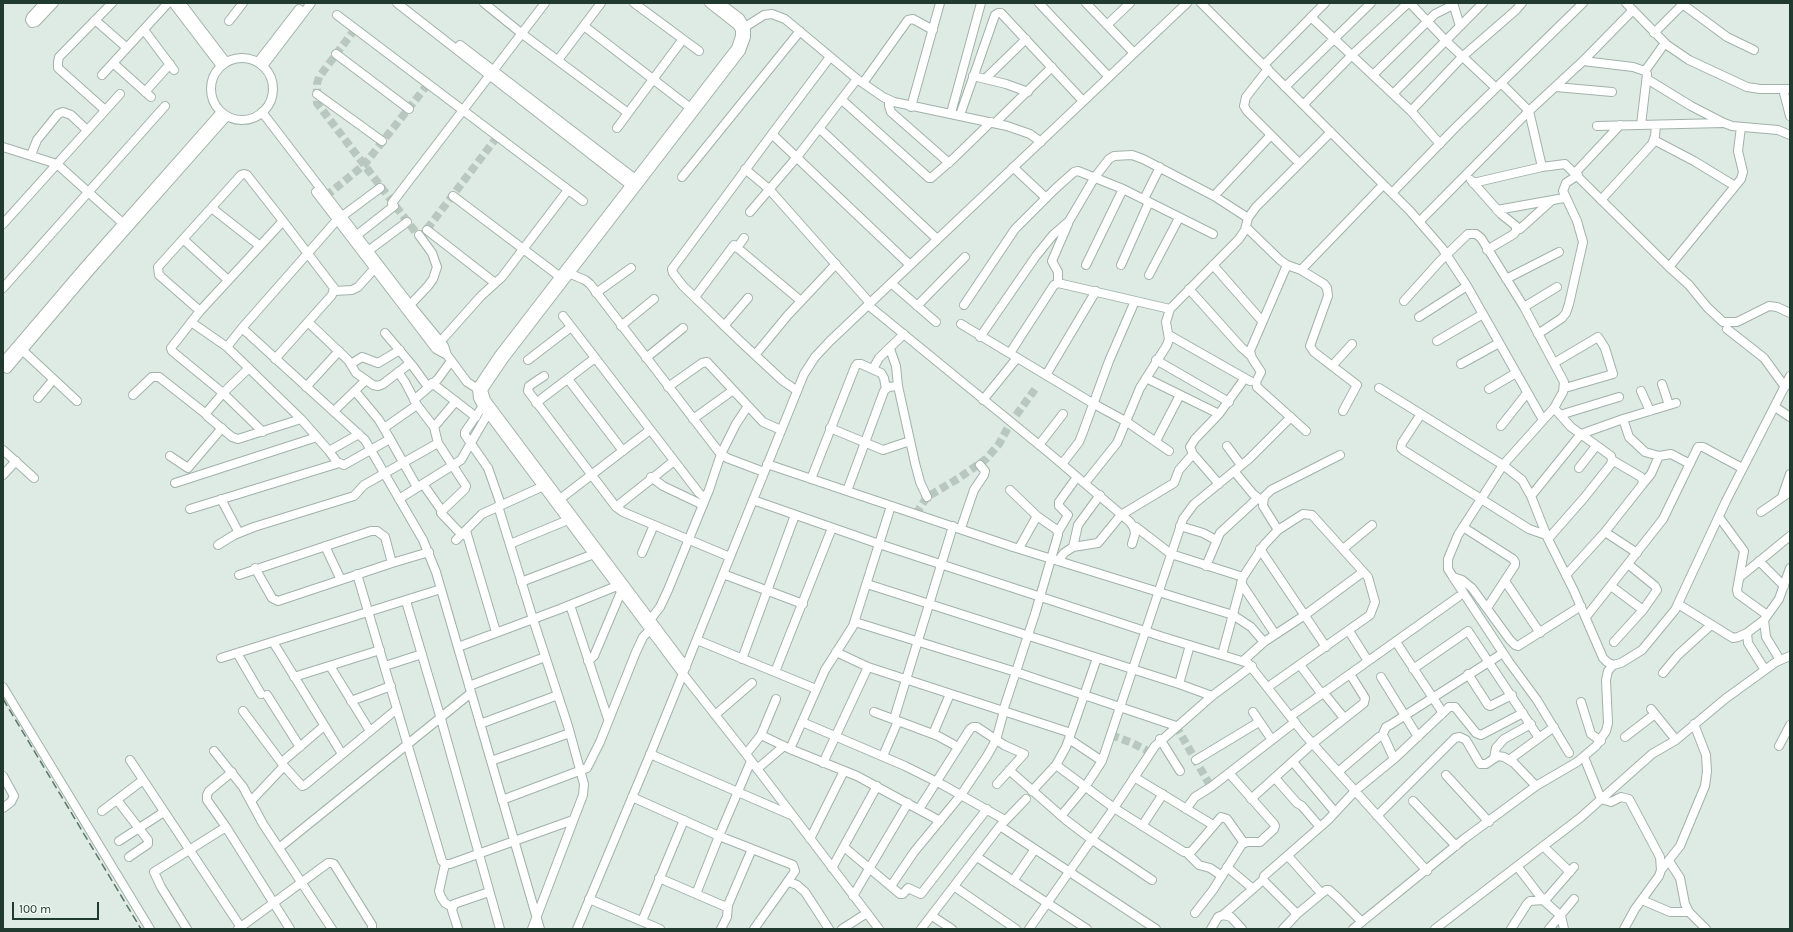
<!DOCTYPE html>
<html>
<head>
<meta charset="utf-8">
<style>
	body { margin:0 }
	#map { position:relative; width:1793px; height:932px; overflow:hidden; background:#deeae4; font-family:Karla,sans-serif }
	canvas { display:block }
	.frame { position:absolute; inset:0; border:4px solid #203a30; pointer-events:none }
	.scale { position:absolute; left:12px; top:902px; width:87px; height:18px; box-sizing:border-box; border:2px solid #203a30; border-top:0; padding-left:5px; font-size:12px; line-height:14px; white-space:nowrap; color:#203a30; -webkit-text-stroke:3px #eff7f2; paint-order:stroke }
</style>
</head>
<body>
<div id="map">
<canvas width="1793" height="932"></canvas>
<div class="frame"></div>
<div class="scale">100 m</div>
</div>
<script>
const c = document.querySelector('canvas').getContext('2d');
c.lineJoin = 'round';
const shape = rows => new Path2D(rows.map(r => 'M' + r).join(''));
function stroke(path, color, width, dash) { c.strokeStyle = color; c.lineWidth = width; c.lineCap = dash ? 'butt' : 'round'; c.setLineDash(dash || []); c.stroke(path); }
const minorTunnel = shape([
	[355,29,319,77,317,84,317,103,417,234,422,235,424,233,497,137],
	[326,196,364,165,428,84],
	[916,514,927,497,959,478,986,459,999,444,1011,422,1036,388],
	[1176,726,1211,787],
	[1111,735,1130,742,1150,752]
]);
const minor = shape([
	[44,3,31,17,30,20,32,23,36,22,54,3],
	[173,3,221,66],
	[181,3,226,62],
	[397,3,634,188],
	[484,3,521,33,628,113],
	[634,3,699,51],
	[709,3,737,25,740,30,740,36,736,48,499,355,479,385,477,389,478,398,481,404,683,674,746,754,879,929],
	[1039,3,1109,77],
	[1086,3,1134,53],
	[1201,3,1410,211,1442,248,1467,286,1543,420],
	[1410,3,1446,41,1496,88],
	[1453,3,1460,26],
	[1626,3,1667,45,1689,60,1747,87,1760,89,1790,89],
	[1681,3,1727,37,1754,50],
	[337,15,583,201],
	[1311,17,1411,111,1440,144],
	[95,20,127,48],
	[229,21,243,3],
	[1107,25,1130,3],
	[584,26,693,110],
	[742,29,764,15,772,14,785,19,857,79,883,97,894,102,1007,126,1030,134,1041,142],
	[144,30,174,70],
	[1654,33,1684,3],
	[460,45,638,181],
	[336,54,409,109],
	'211 89a31 31 0 1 1 62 0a31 31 0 1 1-62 0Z',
	[558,60,601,3],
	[1583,61,1633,67,1645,71,1647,74,1641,125],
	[258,62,299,9],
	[113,63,151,97],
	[1264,65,1325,3],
	[263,66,311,3],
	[1268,69,1246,97,1244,106,1247,111,1299,163],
	[1645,71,1665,43],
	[102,75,168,3],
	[1373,75,1435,14,1453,5],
	[973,76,1006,84,1028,92],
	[986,78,1026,39],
	[1647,79,1691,106,1724,123,1732,126,1778,130,1790,135],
	[863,83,908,20,913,19,933,30],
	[1501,83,1529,111,1542,167],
	[1285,87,1371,3],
	[1556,87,1612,92],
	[1783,89,1790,116],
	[145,92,170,64],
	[317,94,382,141],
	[1393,94,1483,3],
	[842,100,929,178,931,178,954,158,991,122],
	[889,100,889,106,891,112,949,163],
	[1304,104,1352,55,1408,3],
	[911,107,940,3],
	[105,110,58,68,58,62,59,57,112,3],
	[1411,111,1462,57,1516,10,1522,3],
	[262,112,407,301,444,346,447,355,467,382,481,391],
	[951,113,981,3],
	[960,115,995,15,998,13,1001,13,1083,101],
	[995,123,1052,67],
	[1597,126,1723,123],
	[617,128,683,39],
	[819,128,937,239],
	[772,134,830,57],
	[1654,140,1694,161,1735,186],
	[3,147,57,164,126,226],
	[31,155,37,140,58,114,63,112,71,115,87,130],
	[1013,167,1046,198],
	[745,169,769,189,870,303],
	[1575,173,1620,125],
	[682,177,800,31],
	[1471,180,1501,214,1516,226,1516,231,1514,234,1487,250],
	[1473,183,1542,167,1565,164,1669,267,1689,285,1707,307,1723,322,1737,322,1769,306,1777,307,1790,313],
	[380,188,337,220,242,328,365,440,423,540,436,572,540,929],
	[316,192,436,349,447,355],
	[1392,193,1455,128,1583,3],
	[453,196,563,279],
	[1214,196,1271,135],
	[1144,199,1160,167],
	[1601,200,1652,144,1655,136,1656,125],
	[392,203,545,3],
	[213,209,260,246],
	[1497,210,1564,198],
	[750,212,797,157,857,79],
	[1420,221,1529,111,1583,61,1633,10],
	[3,224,120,94],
	[1246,227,1280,260,1287,265,1301,270,1324,284,1327,288,1328,296,1310,346,1314,352,1357,385,1343,411],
	[1520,229,1551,201],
	[427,230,495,283],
	[357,235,394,206],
	[183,239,228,280],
	[737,248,744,238],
	[368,251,407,222],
	[1086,265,1123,189],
	[1121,265,1149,202],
	[1213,265,1262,321],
	[1287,265,1250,351,1252,358,1261,372,1256,382,1257,387,1306,431],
	[1669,267,1741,179,1743,172,1738,151,1741,127],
	[1301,270,1383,185],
	[566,272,585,280,590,284,719,452,727,458,764,472],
	[1149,275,1179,218],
	[1506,279,1559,252],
	[891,283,936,322],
	[1058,283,1058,272,1052,261,1068,224],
	[3,288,165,106],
	[1189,289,1241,347,1250,355],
	[334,291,352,290,358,287,374,269],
	[596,293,631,268],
	[695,297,734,245,801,301],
	[1404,301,1440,261,1468,234,1476,234,1481,238,1524,307,1564,382,1563,392,1554,408,1503,465,1458,535,1448,559,1448,569,1453,577,1509,662,1537,700,1569,753],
	[410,305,428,286,433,279,437,267,432,253,419,235],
	[868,305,1049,453,1130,522,1134,528,1135,534,1132,544],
	[964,305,1015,229,1055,189,1074,172,1078,171,1123,189,1213,234],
	[917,306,965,257],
	[1524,307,1557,287],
	[200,311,159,275,158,267,241,175,244,174,247,175,283,221,334,288,332,295,275,359],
	[563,316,699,493,705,498],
	[1419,317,1467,286],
	[308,322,348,360,356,373,373,385,378,386,383,384,409,364,412,365,428,387],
	[961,324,1094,404,1127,422,1169,451],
	[621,326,654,299],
	[724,326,748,298],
	[1727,329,1764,358,1785,387],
	[385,333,411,364],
	[1538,334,1562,318,1566,313,1569,304,1583,242,1577,221,1563,191,1566,183,1578,175],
	[1169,335,1250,381],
	[980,337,1036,256,1053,235,1069,221,1095,177,1109,159,1114,156,1132,155,1143,159,1214,196,1248,218],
	[1437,341,1483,314],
	[440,342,481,296,502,277,568,190],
	[19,347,77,401],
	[227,347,242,328],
	[890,349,896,366,898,386,915,463,920,482,927,497],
	[1010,353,1054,285,1058,283,1170,309],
	[755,355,788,315,836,264],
	[646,358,683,328],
	[528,360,571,327],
	[1156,360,1229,402],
	[3,362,84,267,221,112],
	[1554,363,1598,337,1605,348,1613,374,1565,388],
	[351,364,362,357,378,363,400,350],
	[1461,364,1499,343],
	[3,365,7,369,90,271,227,116],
	[1332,366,1352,344],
	[249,368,223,393,207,412,207,416,232,437,238,439,301,419],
	[873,369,879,358,904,334],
	[398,372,405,382,417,405,434,427,438,443],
	[1046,375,1096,291],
	[544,376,529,386,528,391,616,507,623,512,730,557],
	[1146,378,1219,414],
	[568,379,623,451],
	[432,383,476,417],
	[1662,384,1669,405],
	[306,387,339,351],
	[668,387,702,363,707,362,763,422,781,430],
	[1379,388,1503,465,1522,480,1531,496,1548,539,1574,591,1603,658,1607,662,1613,665,1621,663,1642,650,1675,610,1726,501,1790,376],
	[1489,389,1516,373],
	[796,390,783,381,740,341,683,286,673,273,672,269,772,134,910,265],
	[355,391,379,420,390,439],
	[1641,391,1650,411],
	[133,395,152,377,159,377,206,414],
	[38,398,53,380],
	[414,400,438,379,451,361],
	[983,400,1017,358],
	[536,403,595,358],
	[483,406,465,432,465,435,488,468,501,505],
	[1775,407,1790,417],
	[334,411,366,380],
	[1421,414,1402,443,1401,448,1403,450,1529,529,1546,535],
	[1560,415,1619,397],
	[693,419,732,391],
	[1623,419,1629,437,1645,452,1659,456,1671,454,1690,464],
	[1501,426,1527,393],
	[434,427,456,401],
	[384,428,417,405],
	[830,428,883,450,910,441],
	[263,432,223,393,172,351,171,348,200,311,283,221],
	[1156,441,1180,395],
	[1039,445,1063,414],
	[1227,446,1241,465],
	[3,450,34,478],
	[329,451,359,434],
	[170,456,188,468,222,428],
	[337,462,344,465,390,439,417,487],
	[767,464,1013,547,1233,615,1251,627,1264,642],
	[1062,464,1079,442,1083,432,1109,361,1135,301],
	[1579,468,1596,446],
	[1234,471,1253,494,1262,501],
	[3,475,16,461],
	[651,477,663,486,703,505],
	[811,479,855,367,857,364,861,364,881,373,884,378,886,389],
	[175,483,317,437],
	[1085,483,1117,443,1140,388,1167,345,1169,339,1166,322,1170,309,1239,239,1245,230,1248,218,1256,207,1331,132],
	[423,484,442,511],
	[1219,484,1193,454,1190,447,1195,439,1219,414,1245,378],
	[1642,485,1651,474,1659,456],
	[847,491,884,391,888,387,898,386],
	[1531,496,1581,434,1623,419,1676,403],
	[1782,497,1790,474],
	[221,499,239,533],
	[399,499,461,460,490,410],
	[560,499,650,430],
	[753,500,879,544,1163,637,1248,663,1304,734,1427,871],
	[498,506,533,619,568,726,584,784,583,795,532,929],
	[616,507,674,461],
	[190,509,336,464,337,462,329,451,301,419,227,347,191,322],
	[1761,512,1790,492],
	[1719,517,1744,551,1737,590,1738,594,1767,615],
	[1180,526,1203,533,1216,540],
	[1136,527,1171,554,1243,577],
	[1463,527,1513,559,1515,562,1515,565,1487,608],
	[961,528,974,490,984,475,985,471,980,465],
	[466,531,496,632],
	[1058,532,1068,515,1059,506,1059,502,1077,477],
	[1605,532,1637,553],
	[1548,539,1584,498,1611,464,1612,460,1611,456,1571,427,1554,408],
	[456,540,482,514,548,484],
	[510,544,568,520],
	[218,545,234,535,254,527,354,496,364,485,438,443,466,486,465,489,442,511,441,513,462,535],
	[325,546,341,580],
	[1073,547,1078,525,1100,495],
	[1019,548,1037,516],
	[1260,549,1326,647],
	[1343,549,1372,525],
	[642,553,654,525],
	[1058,561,1064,553,1073,547,1098,543,1121,515,1174,483,1179,470,1193,454],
	[1759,561,1784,586],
	[1206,566,1220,533,1258,498],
	[255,568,272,598,278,601,392,563,429,552],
	[357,574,442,861,445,864,450,864,573,820],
	[723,574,803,604],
	[239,575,371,531,377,531,385,537,392,563],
	[1566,575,1605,532,1642,485,1643,481,1641,477,1612,460],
	[1453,577,1462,580,1472,588,1510,640,1515,645,1518,646,1581,606],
	[1740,577,1790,536],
	[1505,581,1540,633],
	[521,582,594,554],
	[1241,583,1275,634],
	[867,584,1179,684,1190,645],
	[1611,586,1643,610],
	[406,601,441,719,500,929],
	[1678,604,1733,638,1738,637,1747,633,1764,620],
	[570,605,608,719],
	[1586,617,1663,519,1698,447,1703,447,1742,468],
	[650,620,660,607,668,590,709,490,721,454,736,424,748,406],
	[855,622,1016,672,1176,726],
	[1349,631,1368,661],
	[1747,633,1748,643,1765,670],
	[697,640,816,689],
	[273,642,342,754],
	[1396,642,1441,710,1441,715],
	[1614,642,1643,610,1657,590,1655,586,1628,564],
	[458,647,560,609,617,586],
	[836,652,868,667,1071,733,1097,658],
	[237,653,261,694],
	[1222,655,1243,577,1264,545,1278,530,1263,506,1264,497,1271,490,1340,455],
	[221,658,441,589],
	[742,659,795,515],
	[1780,660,1766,637,1764,620,1779,599,1790,568],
	[588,661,594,656,621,592],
	[1243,661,1264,642,1305,615,1363,572],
	[1300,665,1321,693],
	[330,666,370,731],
	[385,666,422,654],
	[686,667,486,400,483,390,504,359,741,51,746,37,746,28,740,18,720,3],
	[1413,669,1468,631,1539,738],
	[775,672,832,528],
	[1663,673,1678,655,1711,625],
	[1468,674,1488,705,1490,706,1512,695],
	[294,677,380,650],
	[1381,677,1418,737],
	[1179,684,1212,696],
	[469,686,545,657],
	[3,687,150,929],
	[1268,687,1370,615,1375,602,1368,577,1312,515,1303,514,1278,530],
	[1323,692,1344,718],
	[267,695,300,747],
	[351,701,391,686],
	[1581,702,1591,734,1601,741],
	[1651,709,1676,740],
	[243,711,284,766,302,786,305,785,397,709],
	[1003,711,1035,614,1058,535,1057,530,1037,516,1010,490],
	[874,712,938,736,958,747],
	[1253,712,1272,740],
	[715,715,752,683],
	[1291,716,1458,597],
	[894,719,953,526],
	[802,722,905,766,943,785,1005,820],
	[480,724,558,695],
	[933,734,950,694],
	[761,735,776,699],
	[1382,736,1386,727,1390,725,1503,653],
	[1625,737,1655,714],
	[1069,739,1102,761],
	[1160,739,1180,771],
	[1779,746,1790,725],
	[790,749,825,670,853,626,891,506],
	[214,751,243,787,263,824,332,929],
	[650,754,791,815],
	[746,754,761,735,790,749,857,776,940,821],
	[883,756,898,721],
	[1584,757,1601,799,1611,802,1621,797,1629,799,1660,857,1661,870,1659,876,1635,909,1624,929],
	[1494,758,1496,748,1504,739,1531,724],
	[130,760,242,929],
	[1196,760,1259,722],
	[1509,760,1554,727],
	[491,761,570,733],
	[282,762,324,726],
	[1293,762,1335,812],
	[823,763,868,667],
	[1056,765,1114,808,1184,852,1191,852,1221,817,1227,819,1244,843],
	[757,769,784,746],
	[1009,770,1066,820,1091,839,1152,880],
	[232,772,209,791,207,795,207,800,226,827,290,929],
	[1338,772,1379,737,1384,737,1394,759],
	[1446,775,1489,822],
	[3,776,14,796,11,802,3,808],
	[1134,777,1213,825],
	[1275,778,1297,803,1302,806,1320,827],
	[1032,791,1056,765,1066,747,1071,733],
	[632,797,719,836,793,865,795,871,793,874,754,929],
	[1251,799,1312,744,1364,703,1365,698,1350,674],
	[117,800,148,840,148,844,129,857],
	[502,800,587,768,600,742,636,652,643,637,653,627],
	[251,801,284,766],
	[1413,801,1456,846],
	[919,809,970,729,973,727,977,727,1004,745,1024,754,997,784],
	[1186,809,1195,797,1211,787,1295,722],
	[102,811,143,780],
	[1061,816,1085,787,1102,761,1183,519,1194,504,1249,459,1291,417],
	[1377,816,1455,738,1460,737,1466,740,1480,764,1486,764,1498,756,1504,757,1514,763,1536,786],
	[1000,826,1156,929],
	[1142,826,1163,794],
	[810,839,844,771],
	[119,841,164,812],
	[1543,846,1570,872],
	[844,847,900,894,903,894,908,888,921,894,987,809],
	[279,848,471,693],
	[1187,853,1199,865,1210,868,1222,876],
	[1288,856,1321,893],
	[977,857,1087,929],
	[1669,861,1680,878,1685,904,1689,912,1706,929],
	[445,864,439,891,441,897,445,903,452,907],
	[1517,866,1543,900,1561,916,1564,929],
	[1227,867,1253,889],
	[832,868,877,786],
	[1661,870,1680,846,1705,786,1707,771,1706,755,1694,724],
	[659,878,724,906,728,905,752,849],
	[1013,881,1035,849],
	[789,882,797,885,805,892,829,929],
	[891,886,914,852,961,795,987,756,996,740,1004,711],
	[955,887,1016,929],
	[696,894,719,836,751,761],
	[853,896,908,803],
	[589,899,660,929],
	[1642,900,1670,912,1689,912],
	[1195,913,1213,890,1242,844,1247,842,1260,842,1274,829,1275,826,1274,824,1229,773],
	[1297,914,1263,880,1264,876,1328,820,1355,791,1394,759,1449,707,1455,707,1476,733,1481,735,1523,713],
	[1223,915,1263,880],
	[932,916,952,929],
	[642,921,684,820],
	[187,929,161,887,154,872,226,827],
	[238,929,328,863,331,863,334,864,372,925,372,929],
	[458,929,452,910,454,904,489,892],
	[577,929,652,750,804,374,815,357,830,341,1187,3],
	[721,929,727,917,728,905],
	[842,929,867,913],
	[921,929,1000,826,1026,799],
	[1029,929,1114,808,1155,746,1212,696,1252,666],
	[1211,929,1218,917,1223,915,1231,917,1242,929],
	[1283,929,1297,914,1326,890,1329,890,1338,898,1362,922],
	[1353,929,1464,839,1536,786,1577,762,1596,746,1606,731,1608,723,1606,680,1608,671,1613,665],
	[1435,929,1580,818,1652,754,1676,740,1725,699,1776,662,1790,656],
	[1511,929,1527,904,1530,901,1543,900,1548,897,1574,867],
	[1549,929,1574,899]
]);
const rail = shape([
	[3,699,141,929]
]);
stroke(minorTunnel, '#b8c7c0', 8, [8, 4]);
stroke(minor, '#a1b2aa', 10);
stroke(minor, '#fff', 8);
stroke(rail, '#5a766b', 1.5, [8, 4]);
</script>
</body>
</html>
